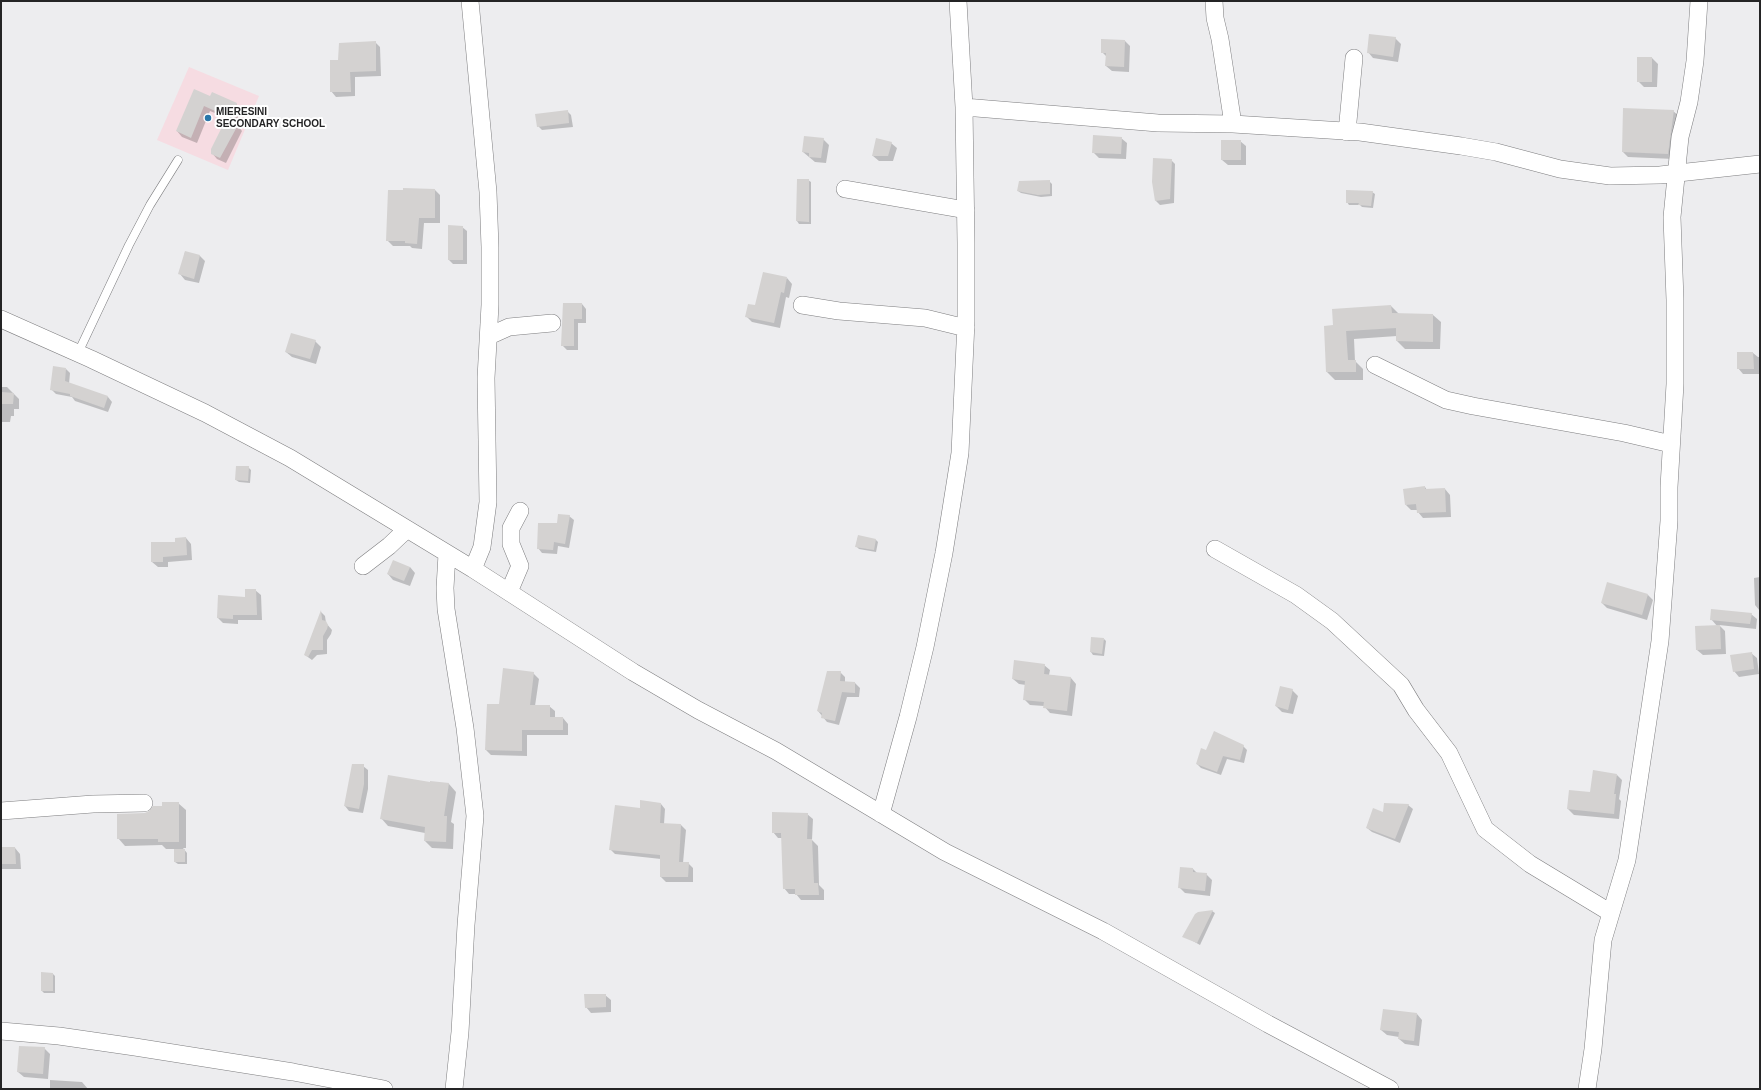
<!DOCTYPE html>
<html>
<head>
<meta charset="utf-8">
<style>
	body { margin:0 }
	#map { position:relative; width:1761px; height:1090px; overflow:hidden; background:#ededef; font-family:Arial,sans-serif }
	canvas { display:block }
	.frame { position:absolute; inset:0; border:2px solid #242425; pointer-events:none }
</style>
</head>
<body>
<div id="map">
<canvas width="1761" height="1090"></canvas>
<div class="frame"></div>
</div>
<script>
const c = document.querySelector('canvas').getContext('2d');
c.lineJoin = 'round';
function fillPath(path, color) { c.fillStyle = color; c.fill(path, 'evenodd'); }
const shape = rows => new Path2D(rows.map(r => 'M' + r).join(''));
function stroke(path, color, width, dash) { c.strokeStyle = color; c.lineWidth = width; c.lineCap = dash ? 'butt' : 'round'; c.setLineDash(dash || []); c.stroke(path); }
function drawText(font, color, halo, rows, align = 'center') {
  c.font = font + ' Arial,sans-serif'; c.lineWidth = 4; c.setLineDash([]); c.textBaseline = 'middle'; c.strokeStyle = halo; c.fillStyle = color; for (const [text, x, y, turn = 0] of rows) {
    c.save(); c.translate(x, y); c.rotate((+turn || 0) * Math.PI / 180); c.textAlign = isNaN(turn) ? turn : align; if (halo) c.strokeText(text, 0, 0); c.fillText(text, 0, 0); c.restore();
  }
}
const education = shape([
	[189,67,259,96,228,170,157,140]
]);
const shadow = shape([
	[1395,38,1401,44,1398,62,1373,58,1368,52],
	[1125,41,1130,46,1129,72,1112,71,1106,66,1107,57,1102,52],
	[375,42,380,47,381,76,355,77,355,96,336,97,331,91,339,61],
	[1638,58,1652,58,1658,64,1657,87,1644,87,1638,81],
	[211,98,236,104,242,110,236,122,210,111,197,143,182,137,177,131],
	[567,111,571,115,573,127,542,130,538,126],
	[1673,111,1679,116,1674,159,1628,157,1623,152],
	[237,125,242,131,226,163,217,159,212,153],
	[1121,138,1127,143,1126,159,1099,158,1093,152],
	[823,139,829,145,826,163,815,162,803,152],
	[1240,141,1246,146,1246,165,1228,165,1222,160],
	[891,143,897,148,893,161,879,161,873,156],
	[1171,160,1175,164,1174,203,1160,205,1156,201,1153,182],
	[798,180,808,180,811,182,811,224,799,224,797,221],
	[1049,181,1052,184,1052,196,1041,197,1021,193,1018,191],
	[435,190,440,195,440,223,424,223,422,249,412,248,410,246,393,246,387,240],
	[1372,192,1375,194,1373,208,1362,207,1360,205,1349,205,1347,202],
	[462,227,467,231,467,264,453,264,449,260],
	[185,252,200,256,205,261,199,283,185,280,180,274],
	[787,278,792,284,789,298,786,297,780,328,752,322,746,316],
	[582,304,586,309,586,323,578,323,578,350,567,350,562,345,562,335],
	[1391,306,1399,314,1433,315,1441,322,1440,349,1405,349,1397,341,1397,336,1354,339,1355,361,1363,369,1363,380,1335,380,1327,372,1334,326],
	[315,341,321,347,316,364,292,357,286,352],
	[1738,353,1753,353,1758,357,1760,357,1760,374,1743,374,1738,368],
	[66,369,70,373,69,384,108,397,112,402,108,412,75,401,72,397,56,394,51,389],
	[1,387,7,387,19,399,19,409,14,409,14,416,11,416,10,422,1,422],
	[248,467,251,470,250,483,239,482,236,480],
	[1425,487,1427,490,1445,489,1450,495,1451,517,1423,518,1418,512,1418,510,1411,510,1406,505],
	[569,516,574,520,569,548,558,546,557,554,542,553,538,548,557,524],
	[858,537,876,540,878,542,876,552,859,549,856,546],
	[186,538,191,544,192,560,168,562,168,567,158,567,152,562],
	[410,567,415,573,410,586,393,580,388,574],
	[1760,577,1760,611,1755,605,1754,578],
	[255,590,261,595,262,620,238,620,238,624,223,623,218,618],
	[1648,595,1653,600,1647,620,1607,608,1602,603],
	[321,612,325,616,326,623,332,630,331,634,327,640,327,654,317,655,312,660,305,655],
	[1751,614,1757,619,1756,629,1719,625,1725,631,1726,654,1703,655,1697,650,1717,626,1711,619],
	[1104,639,1106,641,1104,656,1093,655,1091,652],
	[1751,653,1757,658,1759,674,1739,677,1734,671],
	[1044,665,1050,670,1049,675,1071,678,1076,684,1072,716,1050,713,1044,706,1030,705,1024,699,1026,685,1019,684,1013,679],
	[840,672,845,677,845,682,855,683,860,688,859,697,847,697,839,725,827,722,818,711],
	[533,673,539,679,535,706,549,706,555,711,555,718,563,718,568,724,568,735,527,735,527,756,491,755,486,750,500,705],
	[1292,690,1298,696,1293,714,1282,712,1276,706],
	[1243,746,1247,750,1244,763,1227,759,1221,775,1201,768,1197,764,1206,751],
	[363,766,368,770,368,789,363,813,349,811,345,806],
	[1617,775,1622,780,1619,799,1621,801,1619,819,1574,815,1568,809],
	[431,784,449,784,456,792,451,822,454,824,453,849,432,848,425,841,425,833,388,826,381,818],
	[178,803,186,810,186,848,183,848,187,853,187,864,178,864,175,862,175,849,166,849,162,845,125,846,118,838,145,814],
	[661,804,665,809,664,824,681,825,686,830,683,863,688,863,693,868,693,882,666,882,661,877,661,859,615,854,610,849,641,809],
	[1408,805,1413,809,1400,843,1372,832,1367,828,1384,814],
	[807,814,813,819,812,840,818,846,819,885,824,890,824,900,801,900,796,894,789,894,784,888,782,838,778,838,773,832],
	[1,848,15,848,20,854,21,869,1,869],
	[1193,869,1197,873,1206,874,1212,880,1210,896,1185,893,1179,887],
	[1212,911,1215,913,1200,945,1184,936],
	[53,974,55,976,55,993,44,993,42,991],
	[605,995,611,1000,611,1012,591,1013,586,1007],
	[1417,1014,1422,1020,1419,1046,1405,1044,1399,1039,1399,1037,1387,1035,1381,1030],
	[44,1048,50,1054,48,1079,24,1077,18,1072],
	[50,1080,82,1082,88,1089,50,1089]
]);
const building = shape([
	[1369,34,1396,37,1393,57,1367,53],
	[1101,39,1125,40,1124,67,1105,66,1106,53,1101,53],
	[376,41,376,71,350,72,351,92,330,92,330,60,338,60,339,43],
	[1637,57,1652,57,1652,82,1637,82],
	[194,89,210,96,212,92,237,103,231,118,204,106,191,138,176,131],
	[1623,108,1674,110,1668,154,1622,152],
	[568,110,569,123,537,127,535,114],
	[226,119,238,125,220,158,211,154,211,149],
	[1093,135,1122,137,1121,154,1092,153],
	[804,136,824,138,821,158,809,157,809,153,802,152],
	[876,138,892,142,888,156,872,156],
	[1221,140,1241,140,1241,160,1221,160],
	[1153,158,1172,159,1170,199,1155,201,1152,182],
	[797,179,809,179,809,222,796,221],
	[1050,180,1050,194,1038,195,1017,191,1019,181],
	[403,188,435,189,435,218,419,218,417,244,405,243,405,241,386,241,388,190,403,190],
	[1346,190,1373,191,1371,206,1358,205,1359,203,1346,203],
	[448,225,463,226,463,260,448,260],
	[185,251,200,255,194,279,178,274],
	[763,272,787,277,784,293,781,292,774,323,745,317,748,304,755,305],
	[563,303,582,303,582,319,574,319,574,346,561,346],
	[1391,305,1392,313,1433,314,1433,342,1396,341,1396,328,1346,331,1348,360,1356,360,1356,372,1326,372,1324,326,1333,325,1332,309],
	[291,333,316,340,310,359,285,352],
	[1737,352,1753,352,1754,369,1737,369],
	[53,366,66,368,65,381,108,396,104,408,70,396,70,394,50,390],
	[1,392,14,393,13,404,1,404],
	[236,466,249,466,248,481,235,480],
	[1425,486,1425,489,1445,488,1446,512,1417,513,1416,504,1405,505,1403,489],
	[558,514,570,515,565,544,554,542,553,550,537,549,538,523,557,523],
	[858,535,876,539,874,550,855,547],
	[186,537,187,555,163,557,163,562,151,562,151,542,175,542,175,538],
	[393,560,410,567,404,581,387,574],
	[1607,582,1648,594,1642,615,1601,603],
	[245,589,256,589,257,615,233,615,233,619,217,618,218,595,245,597],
	[1711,609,1752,613,1750,624,1710,620],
	[321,610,322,620,326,621,328,625,327,629,323,636,323,650,312,650,308,657,304,655],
	[1720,625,1721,649,1696,650,1695,626],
	[1091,637,1104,638,1102,654,1090,652],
	[1752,652,1754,669,1733,672,1730,655],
	[1014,660,1045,664,1044,674,1071,677,1067,711,1043,708,1044,702,1023,700,1025,681,1012,679],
	[503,668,534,672,530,705,550,705,550,717,563,717,563,730,522,730,522,751,485,750,487,704,499,704],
	[827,671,841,671,840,681,855,682,855,693,842,692,835,721,821,718,822,713,817,711],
	[1280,686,1293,689,1288,710,1275,706],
	[1214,731,1244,745,1240,760,1223,756,1217,772,1196,764,1201,748,1206,750],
	[352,764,364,764,364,784,359,809,344,806],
	[1593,770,1617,774,1614,794,1616,794,1614,814,1567,809,1569,790,1590,792],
	[388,775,430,782,430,781,449,783,444,816,447,816,446,842,424,841,425,827,380,819],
	[640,800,661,803,660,823,681,824,679,862,689,862,688,877,660,877,660,855,609,850,615,805,640,808],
	[162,802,179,802,179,842,158,842,158,839,117,839,117,814,145,813,149,811,153,806,162,806],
	[1384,803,1409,804,1395,839,1366,828,1373,808,1383,812],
	[772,812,808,813,807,839,812,839,814,883,818,883,819,895,795,895,795,889,783,889,781,833,772,833],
	[1,847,15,847,16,864,1,864],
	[174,849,185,849,185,862,174,862],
	[1180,867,1193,868,1193,872,1207,873,1205,891,1178,888],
	[1213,910,1197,943,1182,937,1195,914,1198,912],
	[41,972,53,973,53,991,41,991],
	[584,994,606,994,606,1007,585,1008],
	[1383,1009,1417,1013,1414,1041,1398,1039,1399,1032,1380,1030],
	[19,1046,45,1047,43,1074,17,1072]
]);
const service = shape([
	[78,353,129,245,150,205,178,160]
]);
const minor = shape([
	[470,1,488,192,490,247,490,305,486,378,488,502,482,547,473,569],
	[1214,1,1215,18,1220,39,1233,124],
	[964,107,1158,123,1233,124,1360,132,1461,146,1496,152,1560,169,1610,176,1660,175,1760,164],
	[1347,132,1354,58],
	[845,189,966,210],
	[802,305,839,311,925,318,966,328],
	[1,319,91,359,205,413,290,458,473,569,633,672,698,710,776,751,945,852,1103,931,1268,1024,1390,1089],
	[489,336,509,327,552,323],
	[1375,365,1446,400,1473,406,1624,433,1671,444],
	[1215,549,1296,595,1332,621,1401,685,1416,710,1449,753,1485,829,1530,864,1611,913],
	[447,554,445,588,446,609,465,728,475,816,466,925,460,1032,454,1089],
	[363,566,389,546,407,529],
	[509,592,520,566,511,544,511,528,520,511],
	[1,811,93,804,144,803],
	[881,814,908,717,925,647,944,553,960,453,966,322,966,243,964,107,958,1],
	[1,1031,59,1036,135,1047,293,1072,384,1089],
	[1587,1089,1593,1049,1603,940,1627,860,1660,641,1669,521,1669,487,1675,384,1675,300,1672,217,1680,137,1689,102,1695,61,1699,1]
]);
const markers = [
	[208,118,4,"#2a76a9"]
];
const poiNames = [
	["MIERESINI",216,112],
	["SECONDARY SCHOOL",216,124]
];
fillPath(education, '#f6dce2');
fillPath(shadow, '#0003');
fillPath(building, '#d4d2d1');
stroke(service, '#7d7d7f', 9);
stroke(minor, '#7d7d7f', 18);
stroke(service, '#fff', 8);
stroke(minor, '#fff', 17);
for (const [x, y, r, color] of markers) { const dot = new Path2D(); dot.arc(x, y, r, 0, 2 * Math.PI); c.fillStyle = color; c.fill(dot); stroke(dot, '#fff', 1.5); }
drawText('bold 10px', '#242425', '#fff', poiNames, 'left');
</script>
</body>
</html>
